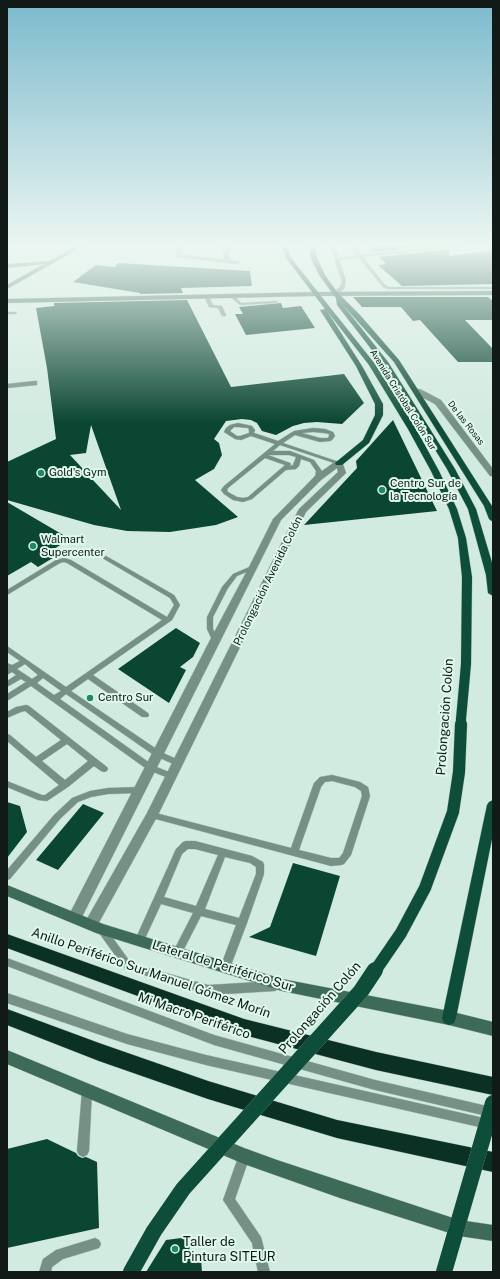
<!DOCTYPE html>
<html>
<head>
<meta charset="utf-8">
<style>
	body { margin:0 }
	#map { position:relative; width:500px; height:1279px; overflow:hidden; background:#d2ebe0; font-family:"Public Sans",sans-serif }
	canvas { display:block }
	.frame { position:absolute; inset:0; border:8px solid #111a17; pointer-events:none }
</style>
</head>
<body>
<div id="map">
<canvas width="500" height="1279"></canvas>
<div class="frame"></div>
</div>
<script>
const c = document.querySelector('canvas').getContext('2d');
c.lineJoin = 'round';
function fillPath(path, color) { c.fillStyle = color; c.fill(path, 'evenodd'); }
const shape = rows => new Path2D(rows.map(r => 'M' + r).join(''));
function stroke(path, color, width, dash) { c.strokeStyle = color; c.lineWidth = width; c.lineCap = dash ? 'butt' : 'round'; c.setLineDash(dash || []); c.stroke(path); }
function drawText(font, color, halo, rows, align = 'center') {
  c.font = font + ' "Public Sans",sans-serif'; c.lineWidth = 4; c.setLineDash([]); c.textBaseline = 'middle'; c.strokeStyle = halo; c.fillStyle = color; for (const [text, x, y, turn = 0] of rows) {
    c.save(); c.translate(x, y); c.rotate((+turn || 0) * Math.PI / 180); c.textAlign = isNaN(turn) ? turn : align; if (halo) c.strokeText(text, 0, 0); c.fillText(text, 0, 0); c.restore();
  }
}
const building = shape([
	[366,244,447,244,374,252],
	[449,249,449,256,493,250,493,284,402,286,378,265,386,264,379,257],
	[118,263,250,271,252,286,181,288,183,293,140,294,140,293,73,282,96,265,115,267],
	[353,297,488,297,493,301,493,320,465,320,493,349,493,362,458,362,420,320,413,321,401,307,362,307],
	[187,300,231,387,344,374,364,403,342,424,317,422,304,423,293,426,276,435,262,431,257,423,251,420,242,419,226,421,214,439,219,443,222,455,214,469,195,480,238,517,216,525,170,532,127,531,94,525,7,500,7,462,56,439,47,368,36,308,54,306,54,303],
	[91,425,104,462,121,510,92,479,83,474,83,469,70,455,86,453],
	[281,303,283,308,301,306,315,328,246,335,235,314,243,314,239,307],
	[393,420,437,511,304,525,357,468,356,461],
	[7,502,70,539,49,552,56,556,38,567,31,562,7,576],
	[176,628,200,643,193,657,180,667,186,670,169,703,118,669],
	[7,802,20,806,27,832,7,858],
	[83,804,104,813,58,870,36,860],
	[293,863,340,876,316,956,249,937,270,927],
	[47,1139,76,1153,78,1156,82,1158,86,1157,97,1162,99,1228,7,1248,7,1149],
	[189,1237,190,1259,201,1259,202,1272,146,1272,166,1240]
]);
const lane = shape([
	[327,244,331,244,337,252,338,258,357,256,351,244,355,244,361,255,464,244,480,244,363,257,385,285,389,287,493,287,493,289,388,289,383,287,359,258,339,260,346,281,344,289,337,294,333,294,333,292,340,287,342,281,337,268,333,252,327,244],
	[229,294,233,294,241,303,276,301,278,302,276,303,240,305,229,296,229,294],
	[204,295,208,295,213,305,222,306,226,315,226,316,222,316,218,308,209,307,204,296,204,295],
	[7,312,15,312,17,313,15,314,7,314,7,312],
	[238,423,252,426,255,430,254,433,278,441,294,431,313,428,325,429,333,432,335,436,332,440,330,441,320,442,295,435,283,443,342,463,339,465,337,464,280,445,273,451,290,451,314,460,322,471,320,479,318,480,315,478,316,471,310,462,301,459,299,466,296,469,286,470,252,499,243,502,233,500,224,494,221,490,224,486,275,444,251,436,241,440,235,439,224,432,226,428,230,425,238,423],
	[234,427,238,427,248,428,249,430,249,433,240,436,237,436,230,431,234,427],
	[313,432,324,433,329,434,329,436,328,438,320,438,302,433,313,432],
	[268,455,289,455,296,457,293,465,290,466,291,464,290,463,268,455],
	[265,458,285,465,248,497,243,498,237,497,228,492,227,490,228,488,265,458],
	[106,556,174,595,180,605,172,620,93,675,148,713,149,715,148,717,142,717,88,679,71,691,161,752,181,761,182,763,181,765,178,766,155,756,66,694,60,699,154,766,174,774,175,776,174,778,171,779,148,770,31,686,7,701,7,694,26,682,21,679,7,687,7,681,16,675,12,672,7,675,7,663,12,665,20,661,7,652,7,646,66,687,162,620,67,563,64,562,60,563,7,595,7,590,56,560,64,558,71,560,167,617,174,605,170,598,104,559,103,558,104,557,106,556],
	[25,664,38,675,32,679,17,669,25,664],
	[43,678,61,691,54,695,37,683,43,678],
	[254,565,257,567,256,568,237,576,228,588,213,617,213,629,219,640,217,642,213,642,207,629,207,617,222,587,233,574,254,565],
	[26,705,29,706,107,767,108,769,107,771,104,772,101,771,94,766,68,787,47,801,38,800,7,787,7,781,42,795,45,795,59,785,7,741,7,734,10,735,36,757,61,740,25,711,21,712,7,718,7,712,16,707,26,705],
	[67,744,88,761,65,780,42,761,67,744],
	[332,775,360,782,368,787,370,796,351,855,344,864,341,865,331,866,152,818,149,817,148,815,149,813,152,812,291,848,314,783,320,777,332,775],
	[332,781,355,787,361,791,362,796,343,853,339,858,331,858,299,850,321,787,325,782,332,781],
	[139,787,142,788,143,790,142,792,139,793,108,794,91,797,78,802,60,819,10,879,7,880,7,870,54,815,72,798,90,791,108,788,139,787],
	[186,841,195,841,252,856,263,862,264,865,264,874,247,923,230,968,228,971,225,972,222,971,220,968,236,925,201,916,181,955,178,956,175,955,173,952,193,913,161,904,143,943,140,944,137,943,135,940,176,849,183,842,186,841],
	[188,849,195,849,218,855,196,906,164,897,182,854,188,849],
	[225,857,250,863,256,867,256,874,239,918,205,909,225,857],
	[102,926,105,927,131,963,208,985,275,981,278,983,280,986,278,989,275,991,208,995,128,970,125,969,99,933,97,930,99,927,102,926],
	[7,958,214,1035,375,1080,491,1107,493,1107,493,1117,491,1117,375,1090,214,1045,7,966,7,958],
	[7,993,127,1034,206,1055,488,1119,492,1120,493,1125,492,1128,488,1129,206,1065,127,1044,7,1003,7,993],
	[87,1086,91,1087,92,1091,89,1151,87,1155,83,1157,79,1155,77,1151,82,1091,83,1087,87,1086],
	[244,1150,248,1152,250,1156,235,1199,261,1237,270,1272,258,1272,252,1243,223,1200,240,1152,244,1150],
	[95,1238,99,1240,101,1244,99,1248,63,1259,52,1267,51,1272,39,1272,43,1259,56,1250,95,1238]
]);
const street = shape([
	[175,244,181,244,182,255,224,259,221,244,227,244,230,260,240,262,237,264,177,257,175,244],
	[34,381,37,381,37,385,7,388,7,384,34,381],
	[414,389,420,389,441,400,493,469,493,476,490,476,435,404,414,393,414,389],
	[336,461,342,461,346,473,306,512,158,815,96,928,91,930,86,928,84,924,147,813,291,524,299,509,338,472,337,468,321,480,281,520,80,921,75,923,70,921,68,917,70,913,210,640,249,567,273,519,315,476,336,461]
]);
const secondary = shape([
	[79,244,87,244,7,289,7,285,44,264,7,268,7,264,50,261,79,244],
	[493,291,493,295,315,296,7,303,7,299,315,292,493,291],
	[7,885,103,924,282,979,449,1011,493,1022,493,1036,449,1025,282,991,96,933,7,896,7,885],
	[7,1050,244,1148,277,1160,459,1220,493,1225,493,1241,459,1236,340,1198,244,1164,7,1064,7,1050]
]);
const primary = shape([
	[280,244,286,244,291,257,298,267,375,364,416,429,439,471,457,509,466,538,472,577,471,664,466,719,465,722,461,723,457,722,456,719,461,664,462,577,458,538,449,509,431,471,408,429,369,365,327,311,362,366,383,404,383,415,369,443,342,465,336,465,335,463,363,440,375,415,375,404,356,366,320,310,325,309,286,258,280,244],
	[310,244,316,244,316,256,325,275,337,292,360,315,399,360,492,506,493,522,489,519,484,506,394,362,343,305,388,362,455,469,476,509,493,566,493,596,488,593,486,575,468,509,447,469,382,363,337,305,336,298,319,275,310,256,310,244],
	[493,800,493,834,456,1018,454,1023,449,1025,444,1023,442,1018,487,805,489,802,493,800]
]);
const highway = shape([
	[7,934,244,1019,376,1052,493,1077,493,1095,376,1070,244,1035,7,948,7,934],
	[7,1009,99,1043,208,1081,337,1120,493,1152,493,1172,337,1138,208,1099,99,1061,7,1025,7,1009]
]);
const primaryBridgeFar2 = shape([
	[461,725,461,719]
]);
const primaryBridgeFar1 = shape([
	[375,971,401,933,425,888,453,812,459,772,461,724]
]);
const primaryBridge = shape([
	[131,1272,154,1231,183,1189,361,991,375,970],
	[444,1272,493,1103]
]);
const markers = [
	[41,473,4,"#1d8967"],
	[382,490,4,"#1d8967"],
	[33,546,4,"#1d8967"],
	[90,698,4,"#1d8967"],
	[175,1249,4,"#1d8967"]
];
const farStreetnames = [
	["Avenida Cristóbal Colón Sur",403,400,58],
	["De las Rosas",466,423,52]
];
const poiNames = [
	["Gold's Gym",49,473],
	["Centro Sur de",390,484],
	["la Tecnología",390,497],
	["Walmart",41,540],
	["Supercenter",41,553],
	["Centro Sur",98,698]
];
const streetNames = [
	["Prolongación Avenida Colón",268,581,-64]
];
const nearStreetnames = [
	["Prolongación Colón",445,717,-86],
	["Lateral de Periférico Sur",223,966,17],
	["Anillo Periférico Sur Manuel Gómez Morín",151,973,19],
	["Prolongación Colón",320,1008,-49],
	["Mi Macro Periférico",194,1016,19]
];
const nearPoinames = [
	["Taller de",183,1242],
	["Pintura SITEUR",183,1257]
];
fillPath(building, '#0b4633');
stroke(lane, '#afc5bc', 1);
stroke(street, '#afc5bc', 1);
stroke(secondary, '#afc5bc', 1);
stroke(primary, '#afc5bc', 1);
stroke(highway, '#afc5bc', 1);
fillPath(lane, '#759185');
fillPath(street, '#759185');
fillPath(secondary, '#3e6a58');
fillPath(primary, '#0e4d39');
fillPath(highway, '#0a3124');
stroke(primaryBridgeFar2, '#afc5bc', 11, []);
stroke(primaryBridgeFar1, '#afc5bc', 13, []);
stroke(primaryBridge, '#afc5bc', 16, []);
stroke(primaryBridgeFar2, '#0e4d39', 10);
stroke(primaryBridgeFar1, '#0e4d39', 12);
stroke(primaryBridge, '#0e4d39', 16);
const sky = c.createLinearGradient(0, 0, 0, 423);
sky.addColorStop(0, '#7cbacd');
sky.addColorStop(0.58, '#ebf6f1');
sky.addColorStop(1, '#ebf6f100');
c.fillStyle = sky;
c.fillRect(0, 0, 500, 423);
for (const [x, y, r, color] of markers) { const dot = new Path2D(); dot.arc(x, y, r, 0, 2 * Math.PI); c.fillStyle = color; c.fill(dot); stroke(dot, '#dff9ed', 1.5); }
drawText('9px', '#111a17', '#dff9ed', farStreetnames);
drawText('11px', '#111a17', '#dff9ed', poiNames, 'left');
drawText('11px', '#111a17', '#dff9ed', streetNames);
drawText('13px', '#111a17', '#dff9ed', nearStreetnames);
drawText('13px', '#111a17', '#dff9ed', nearPoinames, 'left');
</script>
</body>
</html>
